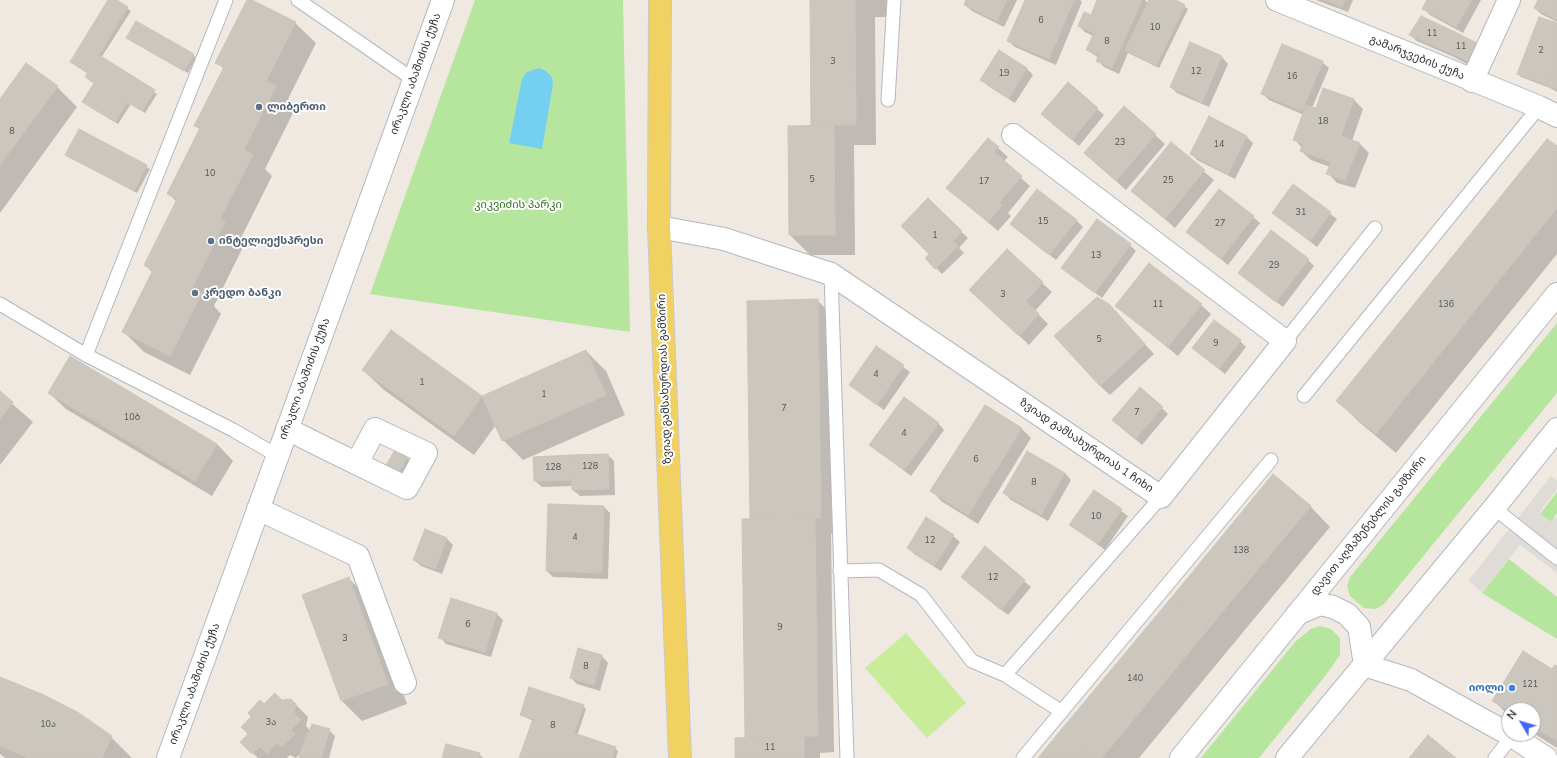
<!DOCTYPE html>
<html>
<head>
<meta charset="utf-8">
<style>
	body { margin:0 }
	#map { position:relative; width:1557px; height:758px; overflow:hidden; background:#efe9e1; font-family:"Nunito Sans",sans-serif }
	canvas { display:block }
	.north { position:absolute; left:1501px; top:702px; width:40px; height:40px; box-sizing:border-box; background:#fff; border:1px solid #ababab; border-radius:50%; rotate:308deg; font-size:11px; font-weight:700; line-height:16px; text-align:center; color:#2e2e2e }
	.north::after { content:''; display:block; margin:auto; width:14px; height:18px; background:#4264fb; clip-path:polygon(50% 0,100% 100%,50% 72%,0 100%) }
</style>
</head>
<body>
<div id="map">
<canvas width="1557" height="758"></canvas>
<div class="north">N</div>
</div>
<script>
const c = document.querySelector('canvas').getContext('2d');
c.lineJoin = 'round';
function fillPath(path, color) { c.fillStyle = color; c.fill(path, 'evenodd'); }
const shape = rows => new Path2D(rows.map(r => 'M' + r).join(''));
function stroke(path, color, width, dash) { c.strokeStyle = color; c.lineWidth = width; c.lineCap = dash ? 'butt' : 'round'; c.setLineDash(dash || []); c.stroke(path); }
function drawText(font, color, halo, rows, align = 'center') {
  c.font = font + ' "Nunito Sans","Noto Sans Georgian",sans-serif'; c.lineWidth = 4; c.setLineDash([]); c.textBaseline = 'middle'; c.strokeStyle = halo; c.fillStyle = color; for (const [text, x, y, turn = 0] of rows) {
    c.save(); c.translate(x, y); c.rotate((+turn || 0) * Math.PI / 180); c.textAlign = isNaN(turn) ? turn : align; if (halo) c.strokeText(text, 0, 0); c.fillText(text, 0, 0); c.restore();
  }
}
const green = shape([
	[475,0,623,0,630,332,370,294],
	[1557,323,1557,393,1384,604,1376,609,1364,608,1350,596,1347,586,1350,577],
	[1557,492,1557,513,1551,522,1540,514],
	[1509,559,1557,597,1557,639,1482,593],
	[1320,626,1331,629,1340,638,1340,655,1326,675,1259,758,1201,758,1295,642,1311,629]
]);
const pitch = shape([
	[906,633,966,703,927,738,865,668]
]);
const plaza = shape([
	[1551,476,1557,480,1557,489,1539,513,1551,522,1555,517,1557,518,1557,573,1520,545,1482,592,1468,581]
]);
const water = shape([
	[539,68,546,71,552,77,553,84,542,149,509,143,522,79,527,72]
]);
const shadow = shape([
	[109,0,115,0,131,11,101,58,157,94,145,113,131,104,118,124,87,105,95,84,86,77,88,74,71,62],
	[248,0,295,23,316,43,288,99,296,107,265,169,272,176,241,238,245,243,214,306,221,314,190,375,144,352,124,332,153,273,145,265,177,202,168,193,200,130,195,125,224,69,216,62],
	[811,0,898,0,898,17,875,17,876,145,854,145,855,255,810,255,790,235,812,126],
	[967,0,1017,0,1004,27,972,11,965,5],
	[1026,0,1080,0,1082,2,1056,65,1015,47,1008,41],
	[1098,0,1145,0,1148,3,1150,0,1173,0,1188,9,1159,68,1128,53,1119,74,1104,67,1098,61,1099,58,1087,50,1093,36,1085,32,1079,26,1091,16],
	[1316,0,1353,0,1348,12],
	[1428,0,1481,0,1463,33,1430,15,1423,8],
	[1539,0,1557,0,1557,22,1541,14,1535,8],
	[1557,25,1557,92,1550,88,1521,77,1518,74],
	[1410,35,1476,44,1486,53,1478,70,1454,57,1417,41],
	[127,38,193,55,196,58,188,73],
	[1191,43,1222,57,1228,64,1209,107,1177,93,1171,87],
	[999,52,1027,69,1033,75,1015,103,988,86,982,79],
	[1322,62,1329,68,1312,108,1317,109,1354,100,1363,109,1352,141,1359,143,1369,153,1355,188,1337,183,1328,173,1330,167,1311,160,1301,151,1302,148,1295,140,1304,115,1269,100,1262,93],
	[1068,84,1104,115,1079,146,1049,120],
	[57,87,77,107,0,213,0,101],
	[1209,117,1247,137,1253,143,1235,179,1197,160,1191,153],
	[79,131,150,169,137,193,67,155],
	[1155,135,1165,144,1126,190,1095,162],
	[1171,144,1214,180,1175,228,1133,191],
	[1557,147,1557,254,1396,453,1358,421,1338,401],
	[998,148,1008,157,1003,162,1030,186,1008,213,1011,216,998,231,948,188],
	[1293,186,1337,219,1317,247,1273,213],
	[928,200,968,238,959,248,964,253,942,274,926,258,930,254],
	[1253,217,1260,223,1228,265,1187,232],
	[1076,220,1083,227,1056,260,1011,224],
	[1130,245,1136,251,1102,298,1063,268],
	[1308,260,1314,266,1283,307,1246,279],
	[1042,283,1052,292,1035,311,1048,324,1029,345,980,299],
	[817,300,834,317,837,534,831,534,834,752,820,753,820,758,736,758,746,738,743,520,751,520],
	[1201,305,1211,314,1178,356,1116,306],
	[1118,315,1154,354,1110,395,1100,386],
	[391,332,482,397,586,351,606,371,625,415,523,460,503,440,496,425,474,455,384,390,363,370],
	[1240,341,1246,347,1225,374,1194,348],
	[876,347,910,372,884,410,850,385],
	[0,393,33,422,0,465],
	[49,393,217,444,233,461,212,496,66,409],
	[985,406,1022,429,1031,438,978,524,941,501,932,491],
	[1162,408,1168,414,1142,445,1120,426],
	[938,423,944,430,911,476,870,445],
	[395,451,410,460,402,474,388,465],
	[608,455,614,461,615,495,580,496,573,490,573,486,542,487,535,481],
	[1065,473,1071,480,1048,521,1011,500,1004,493],
	[1094,491,1128,516,1105,550,1071,525],
	[1310,506,1330,527,1139,758,1040,758],
	[604,507,610,513,608,579,553,577,547,571],
	[926,519,953,536,960,542,941,571,914,554,908,547],
	[447,539,453,545,442,574,421,566,414,560],
	[985,548,1031,587,1008,615,968,583],
	[348,578,369,598,407,704,362,721,342,701,303,595],
	[496,613,503,620,491,657,446,644,440,637],
	[579,649,602,656,608,663,600,691,577,684,571,678],
	[1557,668,1557,748,1533,733,1533,710,1509,710,1509,716,1494,701],
	[0,678,111,737,132,758,5,758,0,754],
	[291,700,308,717,306,726,311,731,329,730,335,736,329,758,300,758,302,752,296,758,290,755,287,758,258,758,241,742,249,734,264,705],
	[583,706,586,709,577,736,615,748,618,751,616,758,520,758,533,721,521,715],
	[479,754,483,758,443,758]
]);
const building = shape([
	[108,0,117,0,128,7,88,73,70,62,108,0],
	[247,0,252,0,296,22,266,81,276,86,244,150,253,155,220,219,225,222,192,288,202,293,170,356,122,332,153,270,144,265,177,199,167,194,200,128,194,126,224,67,215,63,247,0],
	[810,0,855,0,856,125,811,125,810,0],
	[966,0,1007,0,997,21,964,5,966,0],
	[1025,0,1074,0,1049,59,1007,41,1025,0],
	[1097,0,1142,0,1112,68,1096,61,1099,55,1086,50,1094,33,1078,26,1084,12,1091,15,1097,0],
	[1149,0,1176,0,1185,5,1156,66,1125,50,1149,0],
	[1325,0,1345,0,1342,7,1325,0],
	[1427,0,1472,0,1456,27,1422,9,1427,0],
	[1538,0,1557,0,1557,20,1534,8,1538,0],
	[1421,16,1455,32,1446,51,1409,35,1421,16],
	[1539,17,1557,23,1557,56,1546,85,1517,74,1539,17],
	[136,21,194,54,184,71,126,38,136,21],
	[1455,32,1477,43,1468,61,1446,51,1455,32],
	[1190,42,1222,56,1202,102,1170,87,1190,42],
	[1282,44,1323,61,1302,111,1261,94,1282,44],
	[999,50,1027,68,1009,98,980,80,999,50],
	[99,55,155,90,142,111,127,102,115,122,82,102,94,83,85,77,99,55],
	[1557,57,1557,89,1546,85,1557,57],
	[26,63,58,86,0,165,0,99,26,63],
	[1068,82,1098,108,1072,140,1041,114,1068,82],
	[1323,88,1354,99,1341,136,1360,143,1345,180,1326,174,1331,162,1300,151,1303,144,1293,140,1306,105,1316,108,1323,88],
	[1124,106,1156,134,1116,181,1084,153,1124,106],
	[1209,116,1247,136,1228,174,1190,154,1209,116],
	[834,125,835,235,789,235,788,126,834,125],
	[79,129,147,165,134,191,65,155,79,129],
	[988,138,999,147,994,152,1022,176,999,203,1002,206,988,222,946,188,988,138],
	[1547,139,1557,146,1557,208,1376,434,1336,401,1547,139],
	[1171,142,1205,170,1165,219,1131,191,1171,142],
	[1293,184,1331,212,1310,241,1272,213,1293,184],
	[1037,189,1077,220,1049,255,1010,224,1037,189],
	[1219,189,1254,216,1221,259,1186,232,1219,189],
	[928,198,962,231,953,241,958,246,935,269,925,258,929,254,901,226,928,198],
	[1097,219,1131,244,1095,293,1061,268,1097,219],
	[1271,230,1309,259,1276,302,1238,273,1271,230],
	[1007,249,1043,282,1026,301,1039,314,1019,336,969,290,1007,249],
	[1149,263,1202,304,1168,347,1115,306,1149,263],
	[1097,297,1109,304,1145,344,1100,386,1054,336,1097,297],
	[818,299,821,518,750,519,747,301,818,299],
	[1214,320,1241,340,1219,369,1192,348,1214,320],
	[391,330,482,396,454,436,362,370,391,330],
	[876,346,904,365,877,405,849,385,876,346],
	[586,350,606,395,502,441,482,396,586,350],
	[70,356,217,444,195,481,48,393,70,356],
	[1140,387,1163,407,1135,439,1112,420,1140,387],
	[0,391,13,402,0,419,0,391],
	[904,397,939,423,904,470,869,445,904,397],
	[985,405,1022,428,968,515,930,491,985,405],
	[395,450,407,457,399,472,386,465,395,450],
	[1027,451,1065,473,1041,515,1003,493,1027,451],
	[608,454,609,489,572,490,571,455,608,454],
	[571,455,572,480,534,481,533,457,571,455],
	[1273,474,1311,506,1209,628,1172,597,1273,474],
	[1094,490,1122,509,1098,544,1069,525,1094,490],
	[548,504,604,506,602,573,546,571,548,504],
	[926,517,954,535,934,566,907,548,926,517],
	[815,518,818,736,745,737,742,519,815,518],
	[425,529,447,538,435,569,413,560,425,529],
	[985,546,1025,580,1001,610,961,577,985,546],
	[349,577,388,684,341,701,302,595,349,577],
	[1172,597,1209,628,1102,758,1094,758,1061,730,1172,597],
	[451,598,497,613,485,652,438,638,451,598],
	[578,648,602,655,594,685,570,678,578,648],
	[1523,651,1552,669,1555,665,1557,666,1557,741,1533,726,1533,710,1509,711,1492,701,1523,651],
	[0,677,44,695,79,713,112,736,102,758,27,758,0,745,0,677],
	[529,687,584,705,574,733,616,747,612,758,519,758,533,719,520,715,529,687],
	[275,693,282,700,291,699,296,704,294,713,301,720,291,730,295,734,282,747,277,743,267,754,260,747,252,754,240,742,248,734,241,727,251,717,248,713,260,700,264,704,275,693],
	[312,724,330,729,321,758,299,758,307,732,309,733,312,724],
	[1061,730,1094,758,1038,758,1061,730],
	[1428,735,1456,758,1409,758,1428,735],
	[804,736,804,758,735,758,735,738,804,736],
	[446,744,480,753,478,758,442,758,446,744]
]);
const lane = shape([
	[298,0,414,80],
	[888,100,894,0],
	[831,274,847,758],
	[0,304,86,355,233,430,278,456],
	[1285,341,1375,228],
	[86,355,226,0],
	[1304,396,1539,107],
	[1494,508,1557,558],
	[840,571,879,570,921,595,972,661,1005,675,1062,712],
	[1005,675,1161,497],
	[1023,758,1271,460],
	[1495,758,1512,736]
]);
const street = shape([
	[1277,0,1539,107,1557,116],
	[1472,81,1509,0],
	[659,227,724,239,831,274,1161,497,1285,341,1013,135],
	[287,429,325,448,407,488,426,453,375,429,357,463],
	[258,509,358,556,405,683],
	[1365,665,1411,680,1512,736,1546,758]
]);
const secondary = shape([
	[1297,614,1320,604,1333,607,1347,614,1359,627,1365,665],
	[168,758,443,0],
	[1181,758,1557,294],
	[1287,758,1494,508,1557,429]
]);
const primary = shape([
	[660,0,659,227,680,758]
]);
const markers = [
	[259,107,4,"#5c6f8a"],
	[211,241,4,"#5c6f8a"],
	[195,293,4,"#5c6f8a"],
	[1512,688,4,"#3f7fe0"]
];
const numberNames = [
	["6",1041,21],
	["10",1155,28],
	["11",1432,34],
	["8",1107,42],
	["11",1461,47],
	["2",1541,51],
	["3",833,62],
	["12",1196,72],
	["19",1004,74],
	["16",1292,77],
	["18",1323,122],
	["8",12,132],
	["23",1120,143],
	["14",1219,145],
	["10",210,174],
	["5",812,180],
	["25",1168,181],
	["17",984,182],
	["31",1301,213],
	["15",1043,222],
	["27",1220,224],
	["1",935,236],
	["13",1096,256],
	["29",1274,266],
	["3",1003,295],
	["11",1158,305],
	["136",1446,305],
	["5",1099,340],
	["9",1216,344],
	["4",876,375],
	["1",422,383],
	["1",544,395],
	["7",784,409],
	["7",1137,413],
	["10ბ",132,418],
	["4",904,434],
	["6",976,460],
	["128",590,467],
	["128",553,468],
	["8",1034,483],
	["10",1096,517],
	["4",575,538],
	["12",930,541],
	["138",1241,551],
	["12",993,578],
	["6",468,625],
	["9",780,628],
	["3",345,639],
	["8",586,667],
	["140",1135,679],
	["121",1530,685],
	["3ა",271,723],
	["10ა",48,725],
	["8",553,726],
	["11",770,748]
];
const streetNames = [
	["გამარჯვების ქუჩა",1417,58,22],
	["ირაკლი აბაშიძის ქუჩა",416,74,-70],
	["ირაკლი აბაშიძის ქუჩა",305,379,-70],
	["ზვიად გამსახურდიას გამზირი",665,379,-92],
	["ზვიად გამსახურდიას 1 ჩიხი",1086,446,34],
	["დავით აღმაშენებლის გამზირი",1369,526,-51],
	["ირაკლი აბაშიძის ქუჩა",195,684,-70]
];
const serviceNames = [
	["ლიბერთი",267,107],
	["ინტელიექსპრესი",219,241],
	["კრედო ბანკი",203,293]
];
const parkNames = [
	["კიკვიძის პარკი",518,205]
];
const shopNames = [
	["იოლი",1504,688]
];
fillPath(green, '#b6e59e');
fillPath(pitch, '#c9ec9a');
fillPath(plaza, '#dfdcd8');
fillPath(water, '#75cff0');
fillPath(shadow, '#0003');
fillPath(building, '#cbc7bf');
stroke(building, '#cbc5ba', 1);
stroke(lane, '#b4b7c1', 15);
stroke(street, '#b4b7c1', 24);
stroke(secondary, '#b4b7c1', 24);
stroke(primary, '#c9c9c9', 24);
stroke(lane, '#fff', 13);
stroke(street, '#fff', 22);
stroke(secondary, '#fff', 22);
stroke(primary, '#f2d163', 22);
for (const [x, y, r, color] of markers) { const dot = new Path2D(); dot.arc(x, y, r, 0, 2 * Math.PI); c.fillStyle = color; c.fill(dot); stroke(dot, '#fff', 1.5); }
drawText('9px', '#555452', null, numberNames);
drawText('11px', '#2e2e2e', '#fff', streetNames);
drawText('bold 11px', '#4e5e75', '#fff', serviceNames, 'left');
drawText('11px', '#2c6e1b', '#fff', parkNames);
drawText('bold 11px', '#366cbe', '#fff', shopNames, 'right');
</script>
</body>
</html>
